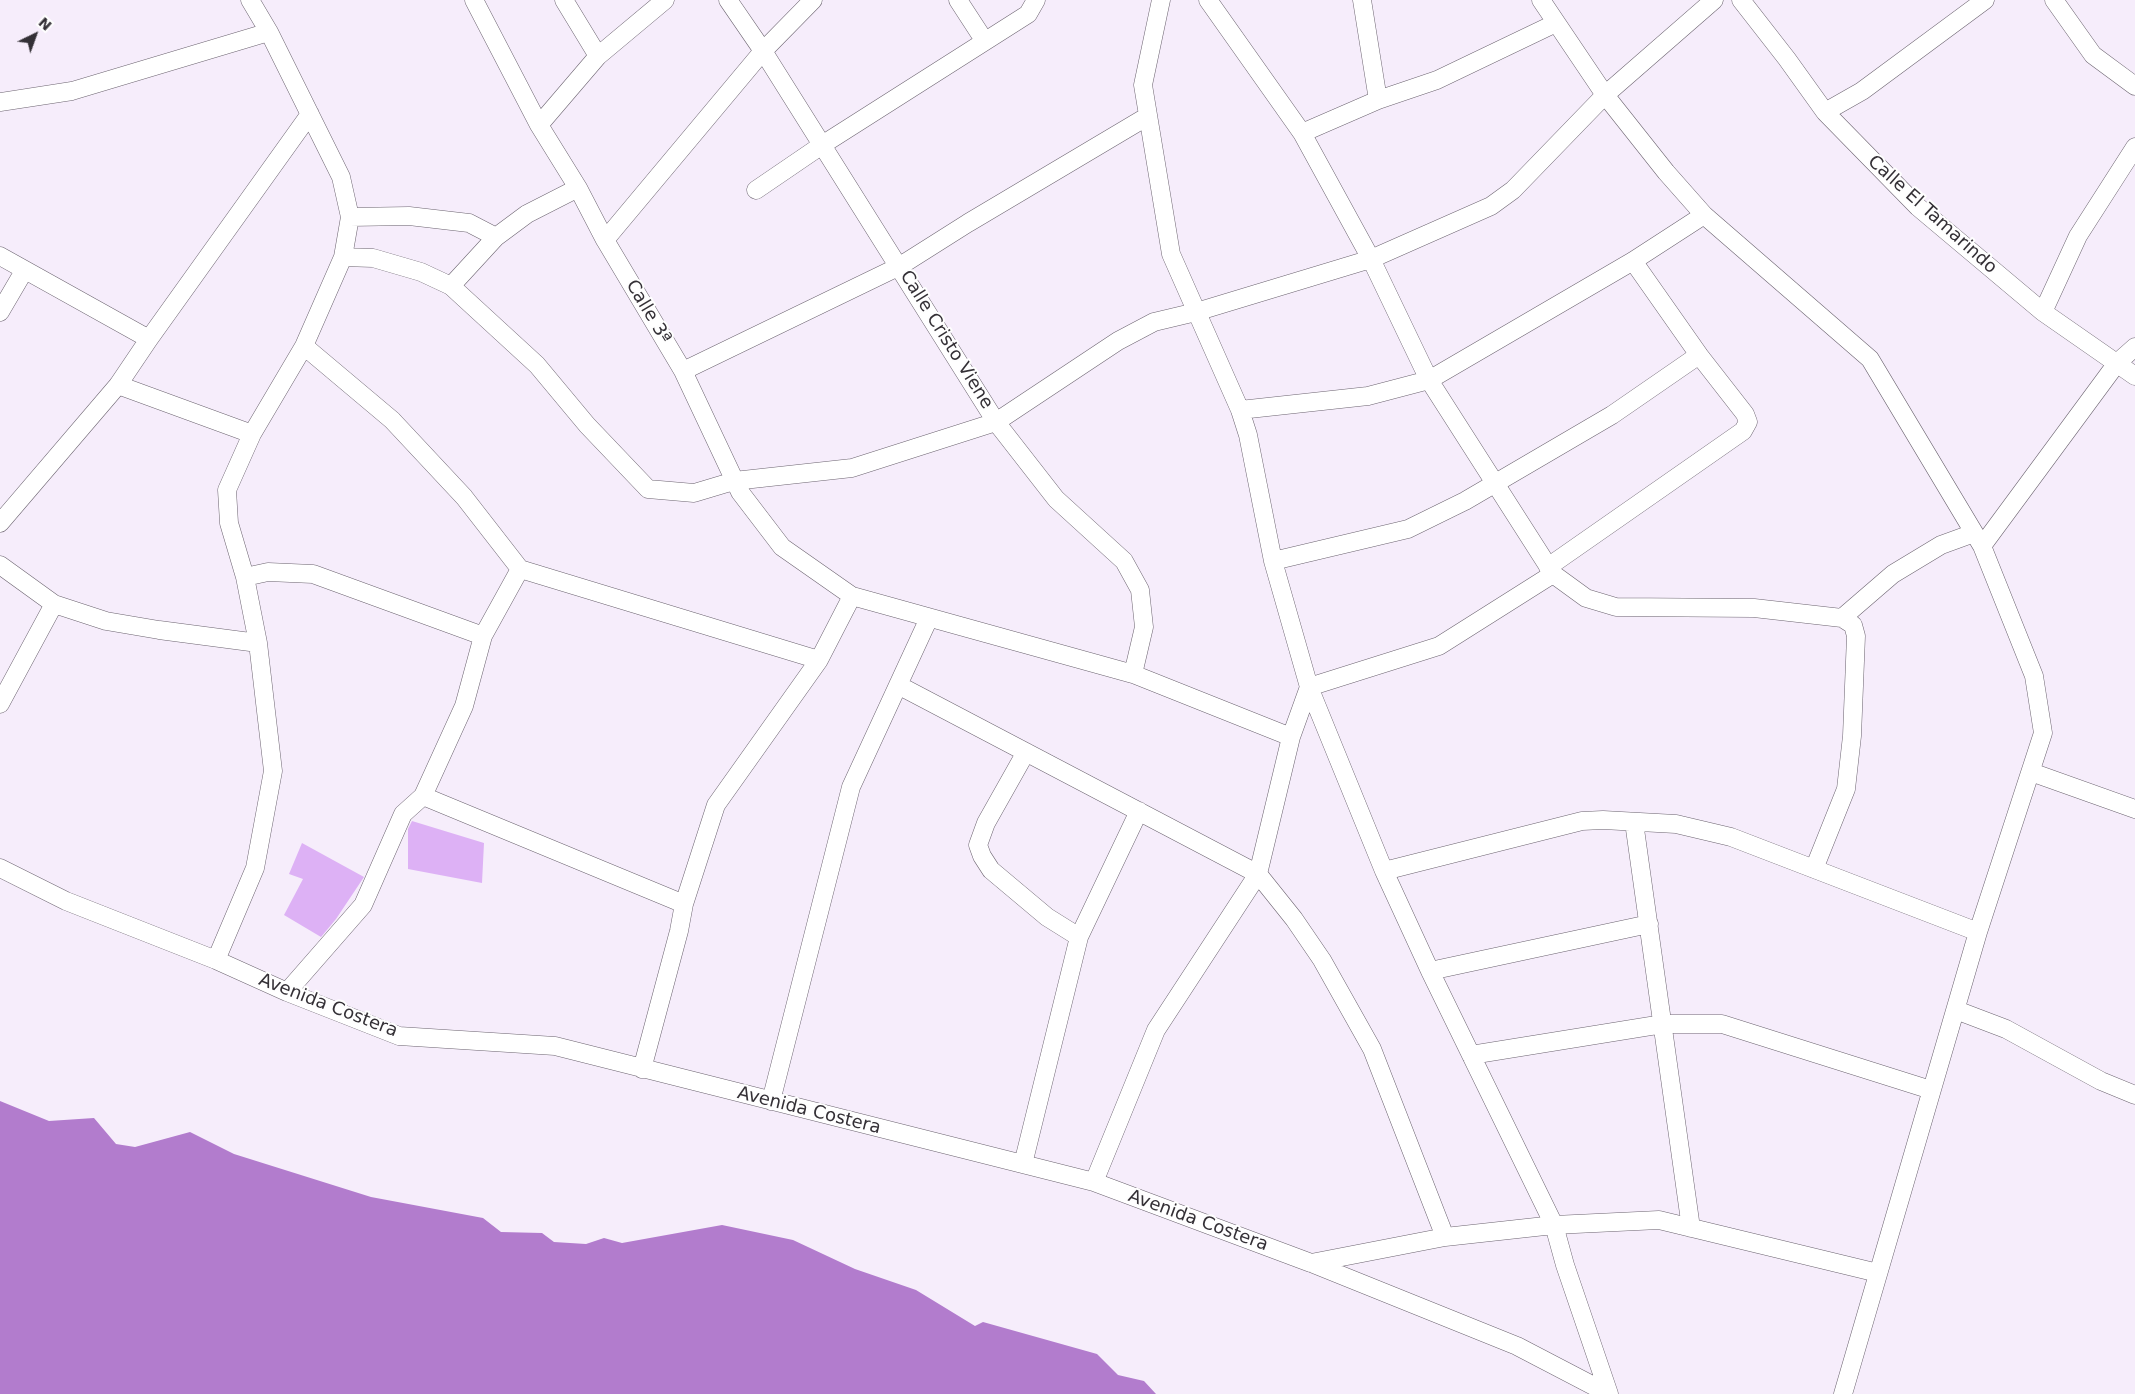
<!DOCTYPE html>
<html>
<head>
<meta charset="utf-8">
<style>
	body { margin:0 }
	#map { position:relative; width:2135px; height:1394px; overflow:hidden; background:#f6edfb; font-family:"DejaVu Sans",sans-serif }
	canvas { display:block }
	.north { position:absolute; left:10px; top:10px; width:50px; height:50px; -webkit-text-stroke:4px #fefefe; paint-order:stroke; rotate:42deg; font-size:14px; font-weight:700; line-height:20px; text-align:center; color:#343036 }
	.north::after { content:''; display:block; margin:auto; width:18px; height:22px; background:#343036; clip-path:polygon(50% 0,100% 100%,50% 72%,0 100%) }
</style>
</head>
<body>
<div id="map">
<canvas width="2135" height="1394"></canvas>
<div class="north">N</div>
</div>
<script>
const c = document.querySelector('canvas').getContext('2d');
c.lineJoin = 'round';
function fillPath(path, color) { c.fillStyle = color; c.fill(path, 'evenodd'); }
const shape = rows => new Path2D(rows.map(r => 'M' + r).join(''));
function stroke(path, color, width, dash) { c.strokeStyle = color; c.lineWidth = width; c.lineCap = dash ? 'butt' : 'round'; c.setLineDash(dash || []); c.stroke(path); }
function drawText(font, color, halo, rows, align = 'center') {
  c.font = font + ' "DejaVu Sans",sans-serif'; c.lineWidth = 4; c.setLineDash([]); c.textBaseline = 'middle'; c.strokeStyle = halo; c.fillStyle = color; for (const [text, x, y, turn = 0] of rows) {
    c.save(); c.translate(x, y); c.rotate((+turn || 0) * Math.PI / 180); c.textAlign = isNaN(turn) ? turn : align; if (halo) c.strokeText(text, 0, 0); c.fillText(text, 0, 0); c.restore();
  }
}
const water = shape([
	[0,1101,49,1121,94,1118,116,1144,135,1147,190,1132,234,1154,371,1197,483,1218,501,1232,542,1233,554,1242,586,1244,604,1238,622,1243,722,1225,793,1240,855,1269,916,1290,975,1326,983,1322,1097,1354,1118,1375,1144,1381,1156,1394,0,1394]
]);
const building = shape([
	[412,821,484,843,482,883,408,869,408,829],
	[302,843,364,877,336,919,321,937,284,915,303,879,289,874]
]);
const street = shape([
	[474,0,539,125,578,188,605,240,683,371,740,492,782,547,852,596,1133,674,1291,737],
	[564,0,598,56],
	[728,0,763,51,996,422,1056,499,1124,561,1140,590,1144,627,1133,674],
	[958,0,984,40],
	[1161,0,1143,85,1171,254,1240,410,1248,435,1273,561,1309,687,1384,871,1430,971,1554,1225,1565,1265,1609,1394],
	[1208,0,1302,133,1371,259,1429,380,1553,574,1586,598,1616,607,1754,608,1842,618,1853,625,1856,636,1852,736,1846,789,1814,869],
	[1362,0,1378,100],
	[1541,0,1605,95,1666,172,1704,215,1870,359,1982,546,2034,676,2043,733,1978,932,1843,1394],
	[1741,0,1787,59,1825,112,1918,207,2043,312,2135,376],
	[2054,0,2093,55,2135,86],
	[0,102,72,91,269,32],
	[1825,112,1862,91,1985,0],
	[539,125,598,56,665,0],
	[1302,133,1378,100,1437,80,1556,23],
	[756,190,822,145,1028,14,1036,0],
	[350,217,409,216,469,223,496,237],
	[605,240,763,51,813,0],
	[0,256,149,339],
	[343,257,373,258,421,272,451,286,537,365,587,425,648,489,694,493,734,481,852,468,996,422,1118,341,1154,322,1196,312,1371,259,1491,206,1513,190,1605,95,1714,0],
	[451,286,496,237,527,214,578,188],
	[0,312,24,271],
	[2043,312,2078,236,2135,147],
	[304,346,392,420,464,497,520,569,819,660],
	[683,371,900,266,968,223,1148,116],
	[118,385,252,434],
	[1240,410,1368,396,1429,380,1633,261,1704,215],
	[0,523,118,385,149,339,310,114],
	[1982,546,2117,363,2135,347],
	[1273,561,1408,529,1465,501,1612,415,1699,355],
	[0,565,54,604,106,621,159,630,258,643],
	[1548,567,1743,431,1748,422,1745,414,1699,355,1633,261],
	[245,577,268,572,313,574,483,636],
	[1842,618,1893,574,1941,545,1974,533],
	[898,685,1258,874,1294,919,1322,960,1372,1049,1445,1237],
	[0,704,54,604],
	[1026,752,986,823,978,845,982,856,991,870,1047,917,1079,937],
	[2031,772,2135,809],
	[423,796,684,904],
	[1634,822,1691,1228],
	[0,868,66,901,216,960,287,992,399,1036,555,1046,1094,1182,1311,1263,1517,1346,1609,1394],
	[1384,871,1582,821,1603,820,1676,824,1731,837,1978,932],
	[216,960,255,868,273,771,258,643,245,577,229,523,227,490,252,434,304,346,343,257,350,217,341,177,269,32,250,0],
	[1430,971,1649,924],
	[287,992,363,905,403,814,423,796,464,706,483,636,520,569],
	[1956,1010,2006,1029,2101,1081,2135,1095],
	[1471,1055,1663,1024,1722,1024,1931,1090],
	[642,1069,679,931,684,904,716,805,819,660,852,596],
	[771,1101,851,787,929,618],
	[1023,1164,1079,937,1139,811],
	[1094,1182,1156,1030,1258,874,1291,737,1309,687,1439,646,1553,574],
	[1311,1263,1445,1237,1554,1225,1659,1220,1878,1273]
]);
const streetNames = [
	["Calle El Tamarindo",1932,215,42],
	["Calle 3ª",648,312,59],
	["Calle Cristo Viene",946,340,58],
	["Avenida Costera",328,1006,21],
	["Avenida Costera",809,1111,14],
	["Avenida Costera",1198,1221,20]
];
fillPath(water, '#b27ccd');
fillPath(building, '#ddb1f5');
stroke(street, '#6c6470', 19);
stroke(street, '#fff', 18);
drawText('18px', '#343036', '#fefefe', streetNames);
</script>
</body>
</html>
